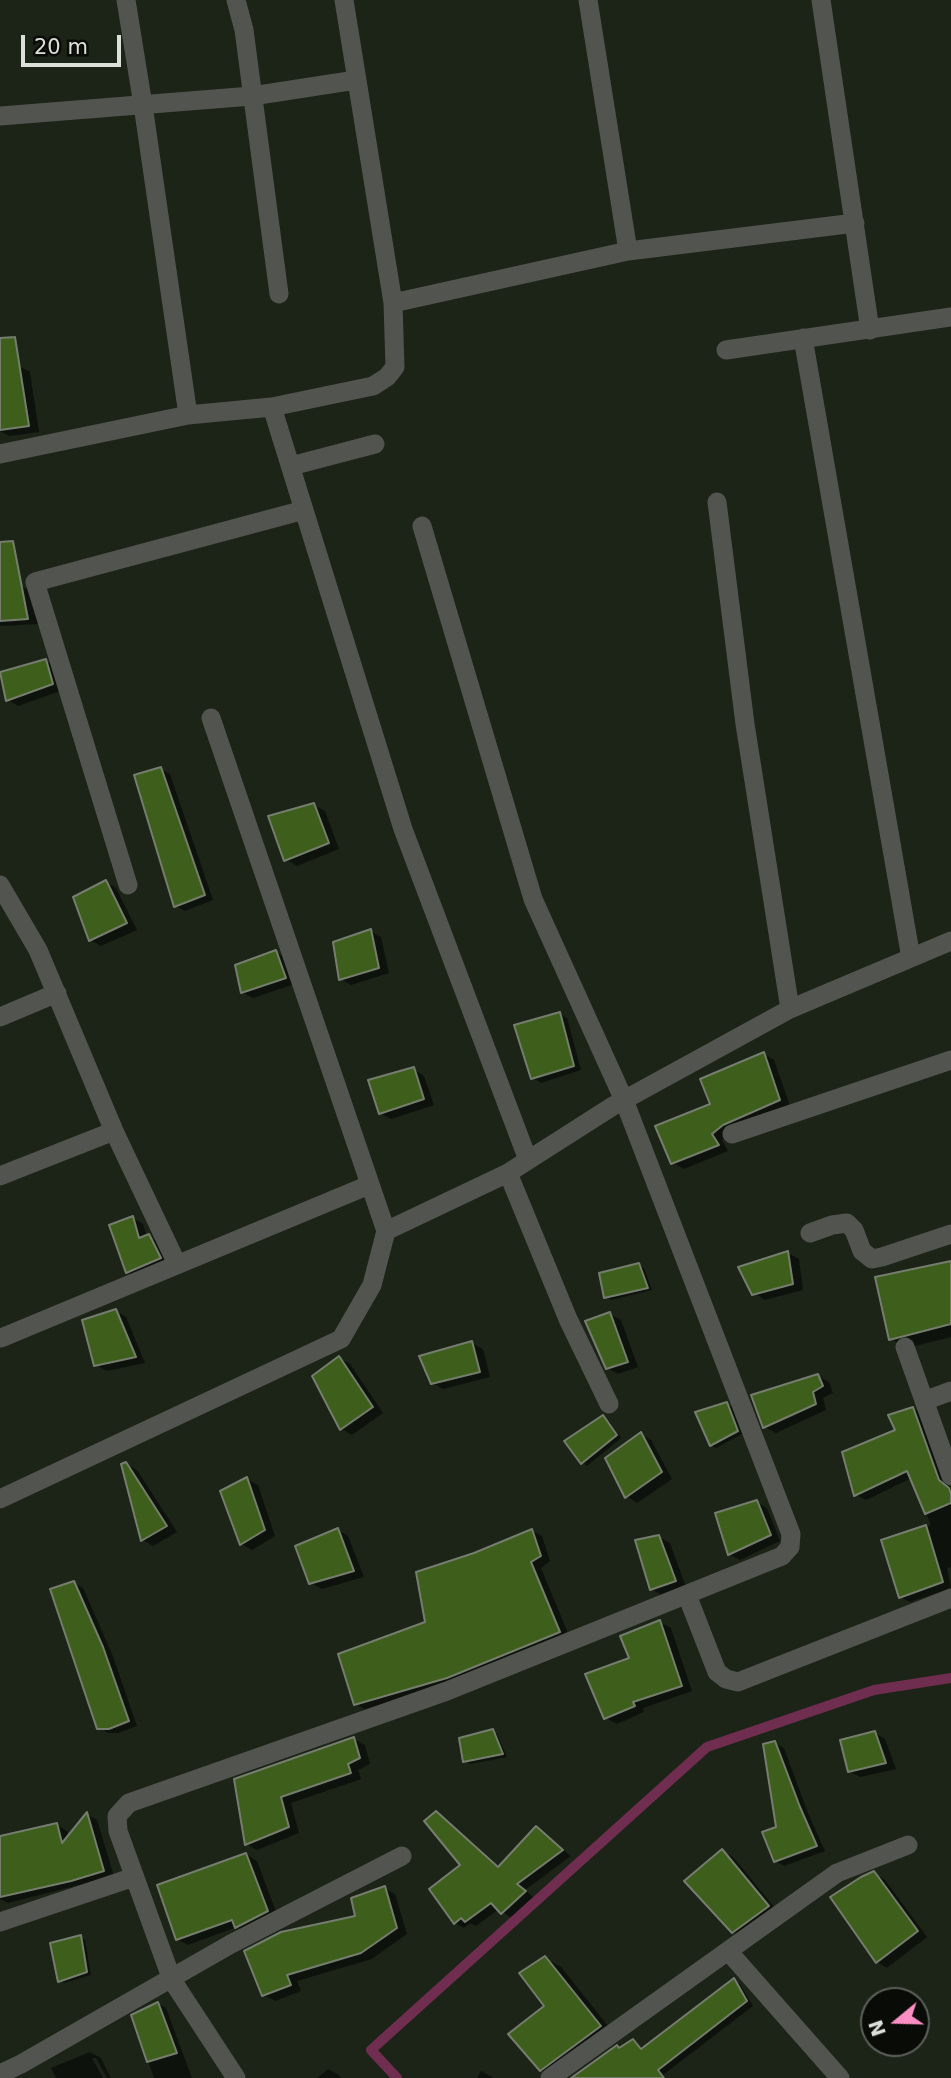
<!DOCTYPE html>
<html>
<head>
<meta charset="utf-8">
<style>
	body { margin:0 }
	#map { position:relative; width:951px; height:2078px; overflow:hidden; background:#1c2317; font-family:"DejaVu Sans",sans-serif }
	canvas { display:block }
	.north { position:absolute; left:860px; top:1987px; width:70px; height:70px; box-sizing:border-box; background:#080b06; border:2px solid #5d605a; border-radius:50%; rotate:251deg; font-size:19px; font-weight:700; line-height:28px; text-align:center; color:#dce0d8 }
	.north::after { content:''; display:block; margin:auto; width:24px; height:32px; background:#fb8fc4; clip-path:polygon(50% 0,100% 100%,50% 72%,0 100%) }
	.scale { position:absolute; left:21px; top:35px; width:100px; height:32px; box-sizing:border-box; border:4px solid #dce0d8; border-top:0; padding-left:9px; font-size:21px; line-height:24px; white-space:nowrap; color:#dce0d8; -webkit-text-stroke:5px #080b06; paint-order:stroke }
</style>
</head>
<body>
<div id="map">
<canvas width="951" height="2078"></canvas>
<div class="north">N</div>
<div class="scale">20 m</div>
</div>
<script>
const c = document.querySelector('canvas').getContext('2d');
c.lineJoin = 'round';
function fillPath(path, color) { c.fillStyle = color; c.fill(path, 'evenodd'); }
const shape = rows => new Path2D(rows.map(r => 'M' + r).join(''));
function stroke(path, color, width, dash) { c.strokeStyle = color; c.lineWidth = width; c.lineCap = dash ? 'butt' : 'round'; c.setLineDash(dash || []); c.stroke(path); }
const shadow = shape([
	[19,366,30,372,39,432,9,436,0,431,0,369],
	[21,586,32,592,38,624,0,626,0,589],
	[46,661,56,667,63,690,18,706,8,700,0,674],
	[161,769,170,774,213,900,185,911,176,906],
	[314,805,325,811,339,849,297,866,286,859],
	[106,882,116,888,137,930,101,946,90,940],
	[370,931,381,937,389,973,351,985,341,979],
	[276,952,287,959,295,984,253,998,242,992],
	[560,1014,567,1018,581,1070,541,1083,533,1078],
	[764,1054,774,1060,790,1106,734,1131,722,1140,728,1151,684,1169,673,1163,712,1105],
	[413,1069,424,1076,434,1105,391,1119,380,1113],
	[133,1218,143,1224,147,1237,160,1242,170,1264,138,1278,127,1272],
	[788,1253,799,1259,803,1290,765,1300,754,1293],
	[951,1263,951,1337,907,1348,891,1339],
	[639,1265,644,1268,652,1290,611,1300,606,1297],
	[116,1311,126,1317,145,1363,107,1371,96,1365],
	[610,1314,621,1320,638,1367,618,1374,607,1368],
	[472,1343,483,1349,490,1377,443,1389,432,1383],
	[339,1358,350,1364,383,1413,352,1435,342,1429,314,1377],
	[818,1376,829,1382,833,1393,823,1398,826,1410,776,1433,765,1427],
	[727,1404,732,1407,742,1434,716,1448,711,1445],
	[913,1408,923,1414,951,1489,951,1567,947,1568,951,1588,910,1602,900,1597,883,1541,931,1525,912,1478,866,1500,856,1495],
	[603,1417,608,1420,621,1438,587,1466,583,1463,566,1441],
	[641,1434,651,1440,672,1479,637,1503,626,1496],
	[126,1464,137,1470,177,1532,153,1546,143,1540,123,1465],
	[247,1479,258,1485,275,1536,252,1550,241,1544],
	[756,1502,767,1508,780,1541,740,1560,729,1554],
	[338,1530,348,1536,364,1577,322,1589,311,1583],
	[532,1531,542,1536,550,1561,541,1568,570,1638,458,1683,365,1709,355,1704,427,1623],
	[659,1537,670,1543,686,1587,662,1595,651,1589],
	[74,1583,83,1588,112,1654,137,1726,118,1733,108,1733,99,1727],
	[660,1622,671,1628,692,1691,643,1708,644,1712,617,1724,606,1718,632,1660],
	[492,1731,497,1734,507,1757,470,1764,465,1761],
	[875,1733,885,1739,896,1769,860,1777,849,1771],
	[354,1739,365,1745,370,1764,358,1770,361,1779,291,1803,299,1833,257,1850,246,1844,236,1780],
	[775,1743,784,1748,808,1813,825,1851,784,1866,775,1861,778,1829],
	[436,1813,445,1818,500,1867,536,1828,571,1856,525,1890,534,1898,511,1918,499,1909,476,1926,470,1923,464,1928,455,1923,463,1866],
	[87,1815,97,1820,114,1876,8,1903,0,1899,0,1837,57,1825,67,1831,69,1838],
	[722,1851,733,1857,779,1913,744,1938,733,1932],
	[246,1854,257,1861,278,1917,247,1933,237,1927,188,1945,177,1939],
	[874,1873,885,1880,927,1937,887,1968,877,1962],
	[385,1888,395,1894,407,1934,372,1959,297,1981,301,1991,275,2001,264,1995,247,1952,357,1917],
	[81,1937,85,1940,91,1975,64,1983,59,1981],
	[545,1958,561,1967,616,2036,555,2078,541,2070,547,2006],
	[734,1980,740,1984,753,2006,659,2078,573,2078,633,2041,644,2049],
	[158,2004,166,2008,192,2078,154,2078,133,2016],
	[90,2052,101,2058,111,2078,107,2078,96,2058,92,2058,103,2078,56,2078,51,2068],
	[328,2069,339,2075,341,2078,317,2078],
	[481,2071,492,2077,493,2078,477,2078]
]);
const stream = shape([
	[397,2078,371,2050,707,1747,874,1690,951,1678]
]);
const building = shape([
	[15,337,29,426,0,430,0,338,15,337],
	[13,541,28,619,0,621,0,542,13,541],
	[46,659,53,684,6,701,0,672,46,659],
	[161,767,205,895,174,907,134,775,161,767],
	[314,803,329,843,284,861,268,816,314,803],
	[106,880,127,923,89,941,73,897,106,880],
	[371,929,379,968,339,980,333,942,371,929],
	[276,950,286,978,241,993,235,965,276,950],
	[560,1012,574,1066,531,1079,514,1025,560,1012],
	[764,1052,780,1100,723,1125,712,1134,719,1145,671,1164,655,1126,710,1104,700,1079,764,1052],
	[414,1067,424,1099,379,1114,368,1080,414,1067],
	[133,1216,139,1238,149,1234,161,1258,126,1273,109,1225,133,1216],
	[788,1251,793,1284,752,1295,738,1267,788,1251],
	[951,1261,951,1324,889,1340,875,1277,951,1261],
	[639,1263,648,1288,604,1298,599,1273,639,1263],
	[116,1309,136,1357,94,1366,82,1320,116,1309],
	[610,1312,628,1362,606,1369,585,1321,610,1312],
	[472,1341,480,1372,431,1384,419,1356,472,1341],
	[339,1356,373,1407,340,1430,312,1376,339,1356],
	[818,1374,823,1386,813,1392,816,1404,763,1428,751,1395,818,1374],
	[727,1402,738,1431,710,1446,695,1412,727,1402],
	[913,1407,939,1480,949,1488,951,1494,951,1503,925,1514,907,1471,854,1496,842,1452,895,1430,888,1415,913,1407],
	[603,1415,617,1435,581,1464,564,1441,603,1415],
	[641,1432,662,1472,625,1498,605,1458,641,1432],
	[126,1462,167,1526,141,1541,121,1464,126,1462],
	[247,1477,265,1530,240,1545,220,1491,247,1477],
	[757,1500,771,1535,728,1555,715,1513,757,1500],
	[926,1525,943,1582,899,1598,881,1540,926,1525],
	[338,1528,354,1571,309,1584,295,1546,338,1528],
	[532,1529,541,1556,531,1562,560,1632,447,1678,354,1705,338,1654,425,1622,416,1572,474,1553,532,1529],
	[659,1535,676,1581,650,1590,635,1540,659,1535],
	[74,1581,103,1647,129,1721,109,1729,97,1729,50,1589,74,1581],
	[660,1620,682,1686,633,1702,635,1706,604,1719,585,1674,629,1658,620,1636,660,1620],
	[493,1729,503,1754,463,1762,459,1738,493,1729],
	[875,1731,886,1763,848,1772,840,1740,875,1731],
	[354,1737,360,1758,348,1764,351,1773,281,1797,289,1827,245,1845,234,1779,354,1737],
	[775,1741,800,1807,817,1846,774,1862,762,1832,776,1827,763,1744,775,1741],
	[436,1811,498,1867,536,1826,563,1850,517,1884,526,1891,501,1914,491,1903,465,1922,461,1918,454,1924,429,1889,460,1865,424,1821,436,1811],
	[87,1812,104,1871,71,1881,0,1897,0,1836,57,1823,62,1843,87,1812],
	[722,1849,769,1906,732,1933,684,1881,722,1849],
	[246,1853,268,1911,235,1928,232,1920,176,1940,157,1885,246,1853],
	[874,1871,918,1931,876,1963,830,1897,861,1877,874,1871],
	[385,1886,397,1928,361,1953,287,1975,291,1985,262,1996,244,1951,281,1932,355,1916,351,1898,385,1886],
	[81,1935,87,1972,58,1982,50,1943,81,1935],
	[545,1956,601,2026,540,2071,508,2034,544,2006,519,1973,545,1956],
	[734,1978,747,2001,658,2070,664,2078,571,2078,617,2045,619,2048,633,2039,641,2049,734,1978],
	[158,2002,177,2053,147,2062,131,2015,158,2002]
]);
const minor = shape([
	[126,0,143,105,188,415],
	[236,0,244,30,279,294],
	[588,0,628,251],
	[821,0,870,330],
	[0,116,252,96,356,80],
	[393,303,628,251,855,223],
	[803,338,911,958],
	[726,350,951,317],
	[272,407,403,829,528,1160],
	[0,454,188,415,272,407,373,386,387,377,395,367,393,303,344,0],
	[291,466,375,444],
	[0,885,38,950,114,1131,177,1264],
	[128,885,35,582,304,510],
	[790,1009,951,941],
	[0,1017,57,993],
	[732,1134,951,1060],
	[508,1173,568,1319,609,1404],
	[0,1176,114,1131],
	[386,1231,508,1173,613,1106,790,1009,745,724,717,502],
	[810,1233,832,1225,847,1223,854,1230,862,1251,872,1259,882,1257,951,1234],
	[1,1338,369,1185],
	[905,1347,951,1476],
	[924,1401,951,1391],
	[0,1499,341,1339,372,1285,386,1231,211,718],
	[687,1595,717,1672,726,1679,738,1682,951,1598],
	[0,1922,134,1877],
	[728,1951,840,2078],
	[0,2074,21,2064,231,1944,402,1856],
	[236,2078,172,1980,118,1831,117,1816,129,1803,447,1691,782,1556,790,1547,791,1534,624,1100,533,899,422,526],
	[550,2078,837,1873,908,1845]
]);
fillPath(shadow, '#0007');
stroke(stream, '#6f2d50', 10);
fillPath(building, '#3e5e1b');
stroke(building, '#757d6e', 2);
stroke(minor, '#52554f', 19);
</script>
</body>
</html>
